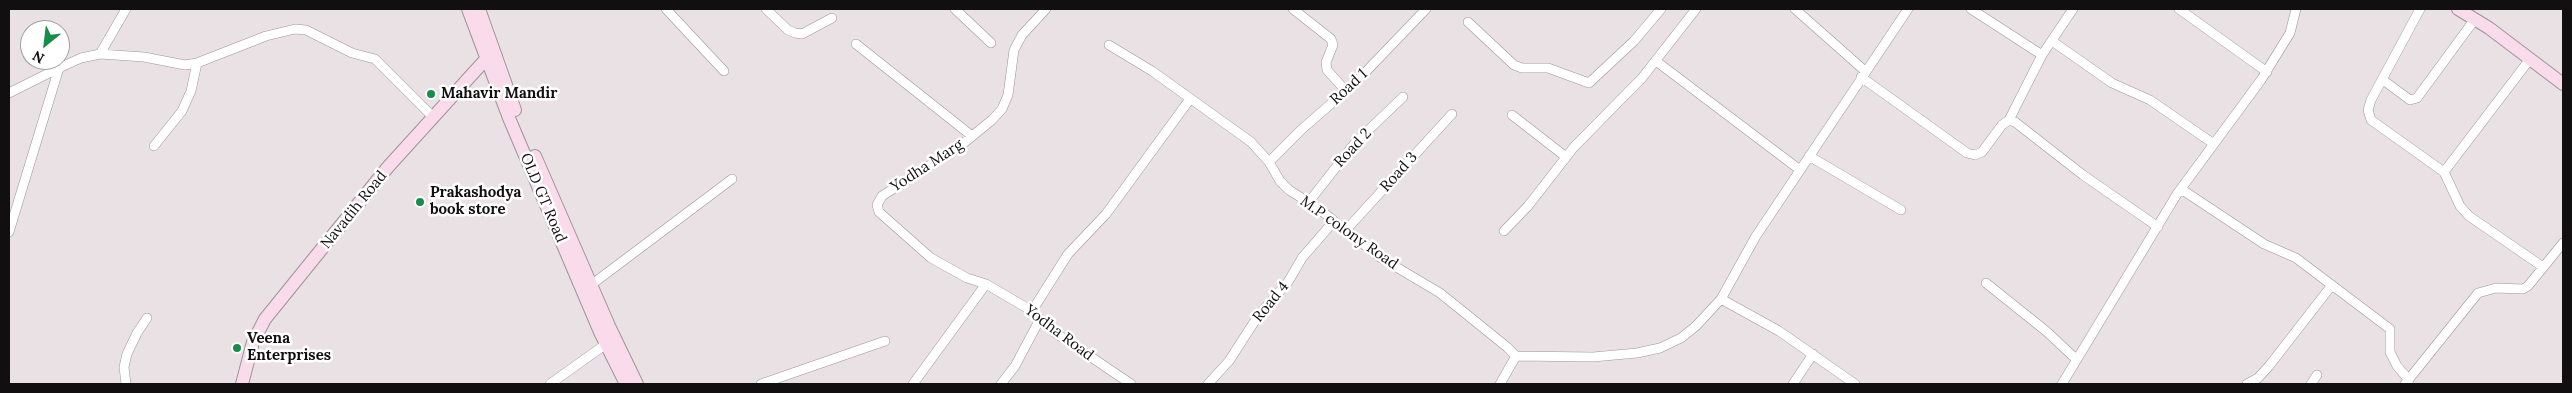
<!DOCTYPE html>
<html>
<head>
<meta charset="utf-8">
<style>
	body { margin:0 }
	#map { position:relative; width:2572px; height:393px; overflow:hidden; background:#eae1e5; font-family:Lora,serif }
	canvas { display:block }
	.frame { position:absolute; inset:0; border:10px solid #120f10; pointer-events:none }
	.north { position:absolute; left:20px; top:20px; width:50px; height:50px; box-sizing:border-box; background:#fff; border:1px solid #a09f9f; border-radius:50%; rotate:209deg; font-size:14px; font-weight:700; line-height:20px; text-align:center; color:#120f10 }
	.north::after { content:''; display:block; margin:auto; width:18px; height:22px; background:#168e49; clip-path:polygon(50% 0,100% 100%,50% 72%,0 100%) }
</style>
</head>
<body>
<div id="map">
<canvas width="2572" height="393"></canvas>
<div class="frame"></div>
<div class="north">N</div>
</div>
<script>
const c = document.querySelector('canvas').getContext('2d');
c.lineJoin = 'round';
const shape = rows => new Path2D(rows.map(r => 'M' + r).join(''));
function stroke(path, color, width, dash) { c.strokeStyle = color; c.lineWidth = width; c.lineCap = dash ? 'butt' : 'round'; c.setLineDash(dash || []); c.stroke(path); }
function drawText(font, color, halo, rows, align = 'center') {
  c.font = font + ' Lora,serif'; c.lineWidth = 5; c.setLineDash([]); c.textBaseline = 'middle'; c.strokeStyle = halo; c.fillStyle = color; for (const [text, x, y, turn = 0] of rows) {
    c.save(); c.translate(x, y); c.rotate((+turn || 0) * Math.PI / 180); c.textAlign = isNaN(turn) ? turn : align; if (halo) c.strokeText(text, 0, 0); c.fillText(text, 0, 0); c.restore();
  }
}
const street = shape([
	[666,9,724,71],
	[766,9,788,30,795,33,802,34,832,18],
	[955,9,991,43],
	[1293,9,1331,39,1333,45,1326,62,1327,70,1346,91],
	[1795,9,1865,71],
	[1971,9,2042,55],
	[2179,9,2267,72],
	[2420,9,2371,100,2368,110,2371,120,2444,172,2460,206,2469,216,2543,267],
	[1468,22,1514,65,1522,68,1548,68,1589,83,1634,41,1661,9],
	[2052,41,2112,83,2150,100,2214,144],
	[856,44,972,136],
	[1109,45,1152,71,1251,142,1269,162,1280,181,1289,190,1319,209,1381,258,1440,293,1507,347,1516,356,1500,384],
	[100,54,126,9],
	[1656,61,1800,170],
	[59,68,81,58,100,54,144,57,185,65,197,63,266,36,295,29,306,30,352,53,375,59,433,117],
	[1861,77,1967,153,1975,155,1982,152,2002,125,2009,120,2015,122,2083,175,2158,227],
	[2383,80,2410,100,2417,98,2475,19],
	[9,93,59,68,9,232],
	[1512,115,1566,157],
	[2009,120,2042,55,2073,9],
	[154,146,182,111,191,91,197,63],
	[1809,156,1901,210],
	[1269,162,1302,129,1356,82,1426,9],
	[2444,172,2530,59],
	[2181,189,2264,244,2296,258,2390,329,2390,352,2397,366,2409,380],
	[1308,203,1355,143,1403,97],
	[1346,230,1452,114],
	[1504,231,1528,206,1574,147,1642,78,1696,9],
	[1986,283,2046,331,2076,359],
	[986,284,1032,311,1054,332,1131,384],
	[591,285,732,179],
	[1721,299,1779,331,1855,384],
	[1032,311,1068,254,1106,214,1190,99],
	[1516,356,1593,357,1637,353,1660,348,1681,338,1696,326,1721,299,1756,236,1908,9],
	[126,384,124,367,127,354,137,333,147,318],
	[550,384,606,344],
	[761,384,885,341],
	[913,384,986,284,967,278,931,258,879,212,877,205,882,196,960,146,992,120,1002,109,1008,95,1014,50,1022,35,1046,9],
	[1001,384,1015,366,1040,319],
	[1208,384,1229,361,1258,316,1288,282,1302,258,1334,221],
	[1793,384,1813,354],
	[2062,384,2177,194,2261,80,2290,33,2296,9],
	[2247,384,2258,378,2269,366,2332,285],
	[2311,384,2317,375],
	[2405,384,2478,293,2496,288,2523,289,2528,286,2563,243]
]);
const secondary = shape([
	[468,9,509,118,600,332,626,384],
	[479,9,515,110],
	[2458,9,2489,28,2563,84],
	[535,156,609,326,637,384],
	[242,384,253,342,265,319,388,167,486,59,496,56]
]);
const markers = [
	[431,94,5,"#168e49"],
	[420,202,5,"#168e49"],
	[237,348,5,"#168e49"]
];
const streetNames = [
	["Road 1",1349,87,-43],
	["Road 2",1353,148,-47],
	["Yodha Marg",927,166,-33],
	["Road 3",1399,172,-48],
	["OLD GT Road",543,198,67],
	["Navadih Road",354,210,-51],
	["M.P colony Road",1349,233,35],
	["Road 4",1271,302,-51],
	["Yodha Road",1059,333,37]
];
const poiNames = [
	["Mahavir Mandir",441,94],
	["Prakashodya",430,193],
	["book store",430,210],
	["Veena",247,339],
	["Enterprises",247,356]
];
stroke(street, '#9d9598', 10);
stroke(secondary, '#9d9598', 14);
stroke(street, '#fff', 9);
stroke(secondary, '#f9dbeb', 12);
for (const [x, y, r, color] of markers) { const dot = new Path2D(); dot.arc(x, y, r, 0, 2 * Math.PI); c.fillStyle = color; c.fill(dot); stroke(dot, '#fff', 2); }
drawText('15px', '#120f10', '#fff', streetNames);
drawText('bold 15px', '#120f10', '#fff', poiNames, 'left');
</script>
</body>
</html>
